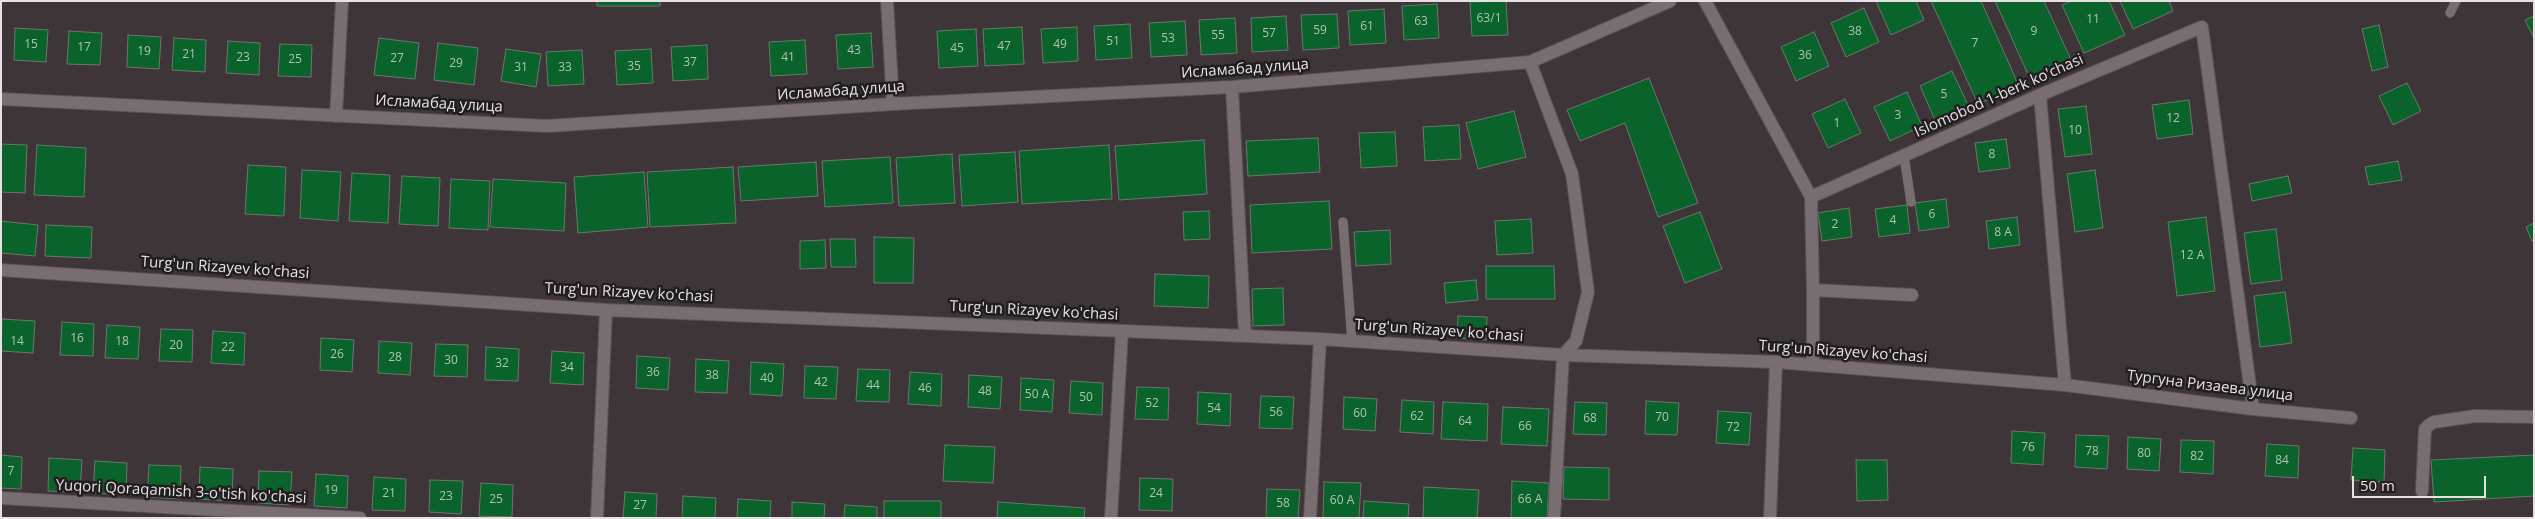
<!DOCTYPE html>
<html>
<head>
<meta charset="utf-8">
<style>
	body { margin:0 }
	#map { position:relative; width:2535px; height:519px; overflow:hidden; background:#3e3538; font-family:"Open Sans",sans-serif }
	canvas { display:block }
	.frame { position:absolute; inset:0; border:2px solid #e7e1e3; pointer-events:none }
	.scale { position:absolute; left:2352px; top:476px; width:134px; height:22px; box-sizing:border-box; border:2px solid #e7e1e3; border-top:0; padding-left:6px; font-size:15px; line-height:18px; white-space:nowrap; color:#e7e1e3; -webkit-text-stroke:4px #221e1f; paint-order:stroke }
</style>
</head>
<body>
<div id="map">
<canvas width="2535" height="519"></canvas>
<div class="frame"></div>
<div class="scale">50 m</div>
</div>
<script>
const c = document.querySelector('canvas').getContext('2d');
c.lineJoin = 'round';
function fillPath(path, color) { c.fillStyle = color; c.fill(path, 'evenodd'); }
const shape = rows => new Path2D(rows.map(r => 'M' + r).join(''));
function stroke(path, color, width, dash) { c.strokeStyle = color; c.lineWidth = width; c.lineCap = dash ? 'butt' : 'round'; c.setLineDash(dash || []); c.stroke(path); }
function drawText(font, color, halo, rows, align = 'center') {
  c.font = font + ' "Open Sans",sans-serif'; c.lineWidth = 5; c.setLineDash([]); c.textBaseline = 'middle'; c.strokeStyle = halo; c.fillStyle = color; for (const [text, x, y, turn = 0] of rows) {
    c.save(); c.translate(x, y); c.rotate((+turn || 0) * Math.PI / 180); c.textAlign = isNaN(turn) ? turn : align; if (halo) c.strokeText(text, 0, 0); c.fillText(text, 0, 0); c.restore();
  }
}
const building = shape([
	[597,1,660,1,660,6,597,6,597,1],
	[1506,1,1508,35,1472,36,1470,2,1506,1],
	[1876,1,1916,1,1924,20,1891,35,1876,1],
	[1931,1,1981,1,2019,86,1978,104,1931,1],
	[1995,1,2044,1,2072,62,2031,81,1995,1],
	[2072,1,2109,1,2125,35,2084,53,2062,5,2072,1],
	[2120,1,2169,1,2173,11,2133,29,2120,1],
	[1437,4,1439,38,1404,40,1402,6,1437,4],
	[1864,8,1879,42,1846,57,1831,23,1864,8],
	[1384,9,1386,43,1350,45,1348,11,1384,9],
	[1337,14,1339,48,1303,50,1301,15,1337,14],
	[1286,16,1288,50,1252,52,1251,18,1286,16],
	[2534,16,2534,38,2525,20,2534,16],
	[1235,18,1237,53,1201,55,1199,20,1235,18],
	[1185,21,1187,55,1151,57,1149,23,1185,21],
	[1130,24,1132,58,1096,60,1094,26,1130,24],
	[2379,25,2388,67,2372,71,2362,29,2379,25],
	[1022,27,1024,64,985,66,983,29,1022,27],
	[1077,27,1078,61,1043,63,1041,29,1077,27],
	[15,28,48,30,46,62,14,60,15,28],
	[976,29,978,66,939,68,937,31,976,29],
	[69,31,102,33,100,65,67,64,69,31],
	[1814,32,1829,66,1796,81,1781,47,1814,32],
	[871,33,873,67,838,69,836,35,871,33],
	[128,35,161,37,159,69,127,67,128,35],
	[174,38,206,40,205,72,172,70,174,38],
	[379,38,419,43,415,79,374,75,379,38],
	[805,40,807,74,771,76,769,42,805,40],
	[228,41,260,43,259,75,226,73,228,41],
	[438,43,478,48,474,85,434,80,438,43],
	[280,44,312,45,311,77,278,76,280,44],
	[707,45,708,79,673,81,671,47,707,45],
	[506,49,541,54,536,87,501,81,506,49],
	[651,49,653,83,617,85,615,51,651,49],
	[582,50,584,84,548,86,546,52,582,50],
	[1952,71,1968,105,1935,120,1920,86,1952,71],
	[1649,78,1698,203,1658,217,1625,123,1580,141,1567,110,1649,78],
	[2407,83,2421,111,2393,125,2379,96,2407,83],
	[1907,92,1922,126,1890,141,1874,107,1907,92],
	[1845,99,1861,133,1828,148,1812,114,1845,99],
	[2189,100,2193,134,2157,139,2152,105,2189,100],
	[2086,106,2092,154,2065,157,2058,109,2086,106],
	[1514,111,1526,157,1478,169,1466,123,1514,111],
	[1459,125,1461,159,1425,161,1423,127,1459,125],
	[1395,132,1397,166,1361,168,1359,133,1395,132],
	[1318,138,1320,172,1248,176,1246,141,1318,138],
	[2006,139,2010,168,1979,172,1975,143,2006,139],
	[1204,140,1207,194,1119,200,1115,146,1204,140],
	[1,144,27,145,25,193,1,192,1,144],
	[37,145,86,148,84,197,34,195,37,145],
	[1109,145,1112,199,1022,204,1019,151,1109,145],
	[1015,152,1018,202,962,206,959,155,1015,152],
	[952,154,955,203,899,206,896,158,952,154],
	[890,157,893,203,825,207,822,161,890,157],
	[2398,161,2402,180,2369,185,2365,167,2398,161],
	[816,162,818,196,741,201,738,167,816,162],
	[248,165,286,167,284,216,245,214,248,165],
	[733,167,736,223,650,227,647,172,733,167],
	[302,170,341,172,338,221,300,218,302,170],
	[2095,170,2103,228,2075,232,2067,174,2095,170],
	[644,172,648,227,578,233,574,177,644,172],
	[352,173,390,175,388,223,349,221,352,173],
	[402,176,440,178,438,226,399,224,402,176],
	[2288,176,2292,193,2252,201,2249,184,2288,176],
	[451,179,490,181,488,230,449,228,451,179],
	[493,179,566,183,564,231,490,227,493,179],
	[1946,199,1949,227,1919,231,1915,203,1946,199],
	[1329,201,1332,249,1252,253,1250,205,1329,201],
	[1907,205,1910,233,1879,237,1875,209,1907,205],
	[1849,208,1852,237,1822,241,1818,213,1849,208],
	[1209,211,1210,239,1184,240,1183,212,1209,211],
	[1700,212,1722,269,1685,283,1663,226,1700,212],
	[2017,217,2020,245,1989,249,1986,221,2017,217],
	[2206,217,2215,291,2177,296,2168,222,2206,217],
	[1531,219,1533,253,1497,255,1495,221,1531,219],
	[1,221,38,225,35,256,1,253,1,221],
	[2534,223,2534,240,2532,241,2526,227,2534,223],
	[46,225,92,227,91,258,45,256,46,225],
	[2276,229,2282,280,2251,284,2244,233,2276,229],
	[1390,230,1391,264,1356,266,1354,232,1390,230],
	[874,237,914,238,913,283,874,283,874,237],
	[830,239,855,239,856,267,831,267,830,239],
	[825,240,826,268,800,269,800,241,825,240],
	[1486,266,1554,266,1555,299,1486,299,1486,266],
	[1155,274,1209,276,1208,308,1154,306,1155,274],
	[1476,280,1478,300,1446,303,1444,283,1476,280],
	[1283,288,1284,325,1253,326,1252,289,1283,288],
	[2285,292,2292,343,2260,347,2254,296,2285,292],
	[1458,316,1487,317,1486,340,1457,338,1458,316],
	[2,319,35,321,33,353,1,351,2,319],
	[62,322,94,324,93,356,60,355,62,322],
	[107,325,140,327,138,359,105,358,107,325],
	[161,329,193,330,192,362,159,361,161,329],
	[213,331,245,333,244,365,211,363,213,331],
	[321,338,354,340,352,372,320,370,321,338],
	[379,341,412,343,410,375,378,373,379,341],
	[436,344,468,345,467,377,434,376,436,344],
	[486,347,519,349,518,381,485,380,486,347],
	[552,351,584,353,583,385,550,383,552,351],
	[637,356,670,358,668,390,636,388,637,356],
	[696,359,729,361,727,393,695,392,696,359],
	[751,362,784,364,782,396,750,394,751,362],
	[805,366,838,367,836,399,804,398,805,366],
	[858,369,890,370,889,402,856,401,858,369],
	[910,372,942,374,941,406,908,404,910,372],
	[969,375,1002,377,1000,409,968,407,969,375],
	[1021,378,1054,380,1052,412,1020,410,1021,378],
	[1071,381,1103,383,1102,415,1069,413,1071,381],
	[1137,387,1169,388,1168,420,1135,419,1137,387],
	[1198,392,1231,394,1230,426,1197,424,1198,392],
	[1261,396,1294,397,1292,429,1259,428,1261,396],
	[1344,397,1377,399,1375,431,1343,429,1344,397],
	[1402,400,1434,402,1433,434,1400,432,1402,400],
	[1646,401,1679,403,1677,435,1645,434,1646,401],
	[1443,402,1488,404,1487,441,1441,439,1443,402],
	[1575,402,1607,403,1606,435,1573,434,1575,402],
	[1503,407,1549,409,1547,446,1501,444,1503,407],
	[1718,411,1751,413,1749,445,1716,443,1718,411],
	[2012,431,2045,433,2043,465,2011,463,2012,431],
	[2076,435,2109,436,2107,469,2075,467,2076,435],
	[2128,437,2161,439,2159,471,2127,469,2128,437],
	[2181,440,2214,441,2213,474,2180,472,2181,440],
	[2267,444,2299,446,2298,478,2265,476,2267,444],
	[945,445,995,447,993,483,943,481,945,445],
	[2353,448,2385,450,2384,482,2351,480,2353,448],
	[1,455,22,457,21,489,1,488,1,455],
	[2534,455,2534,496,2434,502,2431,460,2534,455],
	[49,458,82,460,80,492,48,491,49,458],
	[1856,460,1887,460,1888,500,1857,501,1856,460],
	[95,461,127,463,126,495,93,493,95,461],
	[149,465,181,466,180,499,147,497,149,465],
	[200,467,233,469,232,501,199,499,200,467],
	[1564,467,1609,468,1609,500,1563,499,1564,467],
	[259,471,292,472,290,505,258,503,259,471],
	[316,474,348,476,347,508,314,506,316,474],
	[374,477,406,479,405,511,372,510,374,477],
	[1140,478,1173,479,1172,511,1139,510,1140,478],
	[430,480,463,481,461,514,429,512,430,480],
	[1512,481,1549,483,1547,518,1511,518,1512,481],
	[1324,482,1361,483,1359,518,1323,518,1324,482],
	[481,483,513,485,512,517,479,516,481,483],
	[1424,487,1479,490,1477,518,1423,518,1424,487],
	[1267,489,1300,490,1298,518,1266,518,1267,489],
	[625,492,657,494,656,518,623,518,625,492],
	[683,496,716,498,715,518,682,518,683,496],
	[738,499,771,501,770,518,737,518,738,499],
	[884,501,941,501,941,518,884,518,884,501],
	[1364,501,1409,504,1408,518,1363,518,1364,501],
	[792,502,825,504,824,518,792,518,792,502],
	[998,502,1085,508,1084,518,997,518,998,502],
	[845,505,877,507,877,518,844,518,845,505]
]);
const lane = shape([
	[2450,13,2456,1],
	[1904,156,1911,202],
	[1343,222,1352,341]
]);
const street = shape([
	[887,1,893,104],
	[1705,1,1811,197,1813,290],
	[1530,62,1572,174,1588,292,1576,341,1563,355,1554,518],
	[1232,87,1245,336],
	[2040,95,2065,385],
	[1,99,547,126,893,104,1232,87,1530,62,1670,1],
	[336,116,342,1],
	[1811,197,2040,95,2202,27,2253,409],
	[1,270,606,310,1320,339,1563,355,1776,362,2065,385,2253,409,2351,418],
	[1813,365,1813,290,1912,295],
	[2422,491,2425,429,2429,425,2434,422,2475,416,2534,417],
	[1,498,360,518],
	[597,518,606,310],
	[1111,518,1122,332],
	[1310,518,1320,339],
	[1770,518,1776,362]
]);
const numberNames = [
	["63/1",1489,19],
	["11",2093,20],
	["63",1421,22],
	["61",1367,27],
	["59",1320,31],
	["38",1855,32],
	["9",2034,32],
	["57",1269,34],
	["55",1218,36],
	["53",1168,39],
	["51",1113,42],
	["7",1975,44],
	["15",31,45],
	["49",1060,45],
	["47",1004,47],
	["17",84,48],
	["45",957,49],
	["43",854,51],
	["19",144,52],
	["21",189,55],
	["36",1805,56],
	["23",243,58],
	["41",788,58],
	["27",397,59],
	["25",295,60],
	["37",690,63],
	["29",456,64],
	["35",634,67],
	["31",521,68],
	["33",565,68],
	["5",1944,95],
	["3",1898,116],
	["12",2173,119],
	["1",1837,124],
	["10",2075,131],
	["8",1992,155],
	["6",1932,215],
	["4",1893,221],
	["2",1835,225],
	["8 A",2003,233],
	["12 A",2192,256],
	["16",77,339],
	["14",17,342],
	["18",122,342],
	["20",176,346],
	["22",228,348],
	["26",337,355],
	["28",395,358],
	["30",451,361],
	["32",502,364],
	["34",567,368],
	["36",653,373],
	["38",712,376],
	["40",767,379],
	["42",821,383],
	["44",873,386],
	["46",925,389],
	["48",985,392],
	["50 A",1037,395],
	["50",1086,398],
	["52",1152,404],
	["54",1214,409],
	["56",1276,413],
	["60",1360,414],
	["62",1417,417],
	["70",1662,418],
	["68",1590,419],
	["64",1465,422],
	["66",1525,427],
	["72",1733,428],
	["76",2028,448],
	["78",2092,452],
	["80",2144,454],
	["82",2197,457],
	["84",2282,461],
	["7",11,472],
	["19",331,491],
	["21",389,494],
	["24",1156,494],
	["23",446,497],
	["25",496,500],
	["66 А",1530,500],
	["60 A",1342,501],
	["58",1283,504],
	["27",640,506]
];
const streetNames = [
	["Исламабад улица",1245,69,-4],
	["Исламабад улица",841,91,-4],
	["Islomobod 1-berk ko'chasi",1999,96,-24],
	["Исламабад улица",439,104,3],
	["Turg'un Rizayev ko'chasi",225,268,4],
	["Turg'un Rizayev ko'chasi",629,293,3],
	["Turg'un Rizayev ko'chasi",1034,311,3],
	["Turg'un Rizayev ko'chasi",1439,331,4],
	["Turg'un Rizayev ko'chasi",1843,352,4],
	["Тургуна Ризаева улица",2210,386,7],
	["Yuqori Qoraqamish 3-o'tish ko'chasi",181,492,3]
];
fillPath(building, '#09632a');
stroke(building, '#6e766f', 1);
stroke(lane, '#5b5357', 10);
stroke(street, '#5b5357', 14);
stroke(lane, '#786d71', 9);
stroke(street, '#786d71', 12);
drawText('12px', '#b0c2b5', null, numberNames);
drawText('15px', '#e7e1e3', '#221e1f', streetNames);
</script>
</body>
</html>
